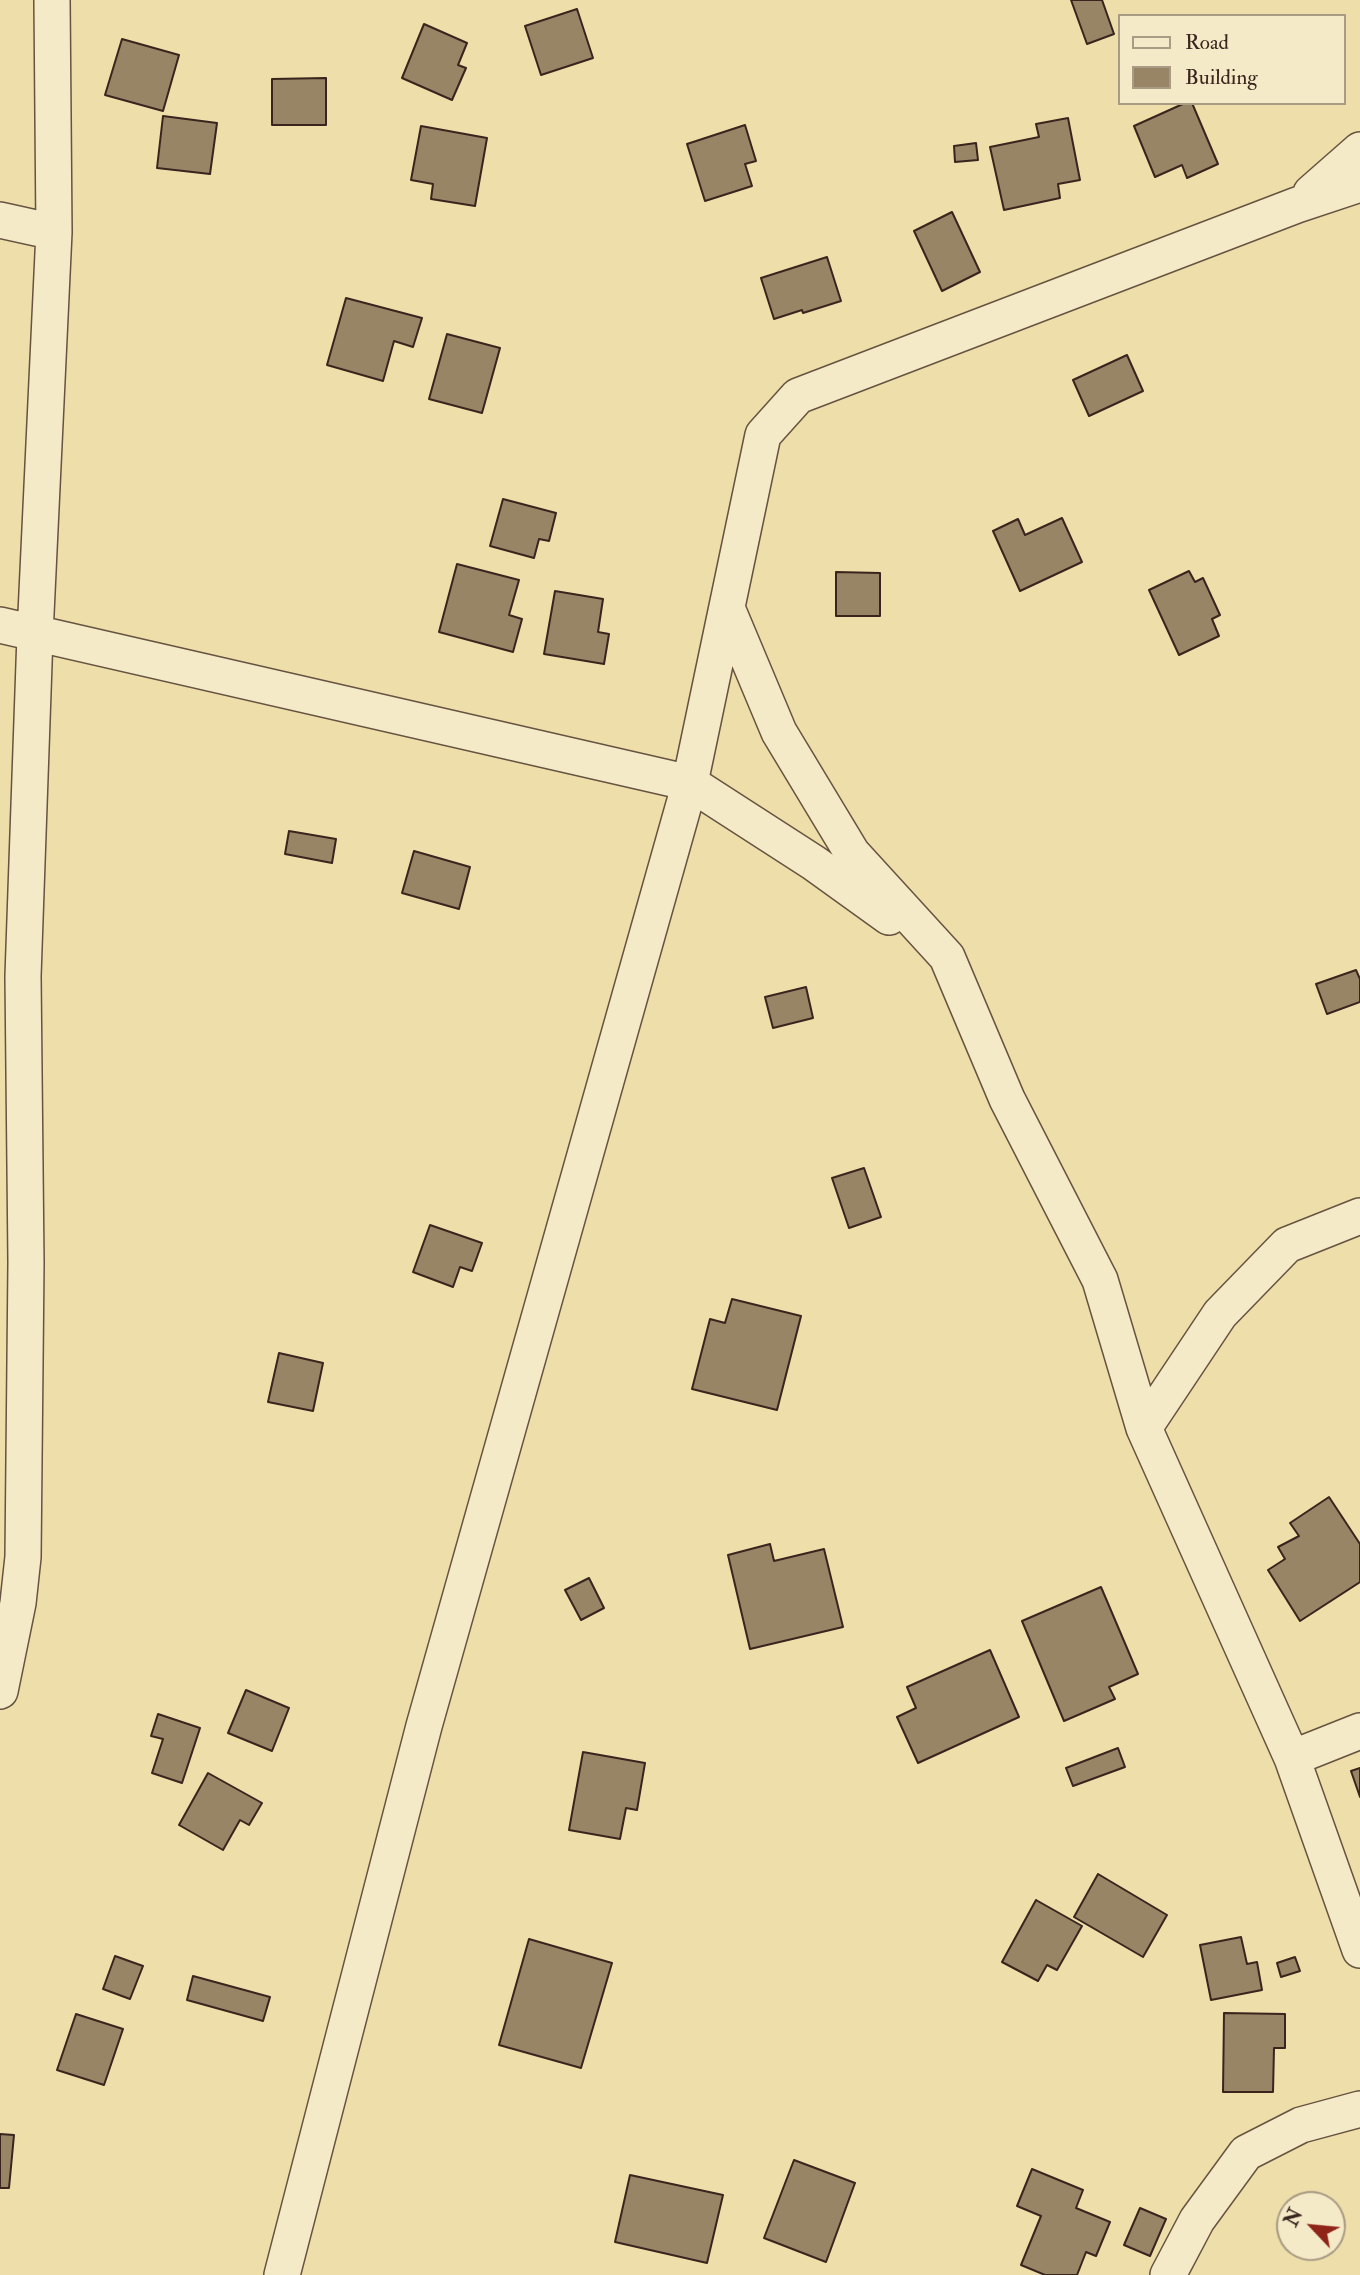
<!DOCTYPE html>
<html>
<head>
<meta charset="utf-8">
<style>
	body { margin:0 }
	#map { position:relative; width:1360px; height:2275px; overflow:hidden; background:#eedeaa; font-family:"IM FELL Double Pica",serif }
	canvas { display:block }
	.legend { position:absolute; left:1118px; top:14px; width:228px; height:91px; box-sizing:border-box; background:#f4eac8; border:2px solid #a99b84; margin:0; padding:9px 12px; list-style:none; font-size:21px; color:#39251d }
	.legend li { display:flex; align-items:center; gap:14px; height:35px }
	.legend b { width:35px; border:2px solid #a99b84 }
	.north { position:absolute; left:1276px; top:2191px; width:70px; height:70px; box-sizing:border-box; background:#f4eac8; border:2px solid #a99b84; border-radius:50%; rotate:296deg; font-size:19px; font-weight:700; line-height:28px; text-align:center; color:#39251d }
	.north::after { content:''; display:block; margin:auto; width:24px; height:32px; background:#8f2418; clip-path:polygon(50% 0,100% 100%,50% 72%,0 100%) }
</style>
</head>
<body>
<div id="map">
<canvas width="1360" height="2275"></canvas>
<ul class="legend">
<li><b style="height:9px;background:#f4eac8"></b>Road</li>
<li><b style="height:19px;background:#978566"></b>Building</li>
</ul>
<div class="north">N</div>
</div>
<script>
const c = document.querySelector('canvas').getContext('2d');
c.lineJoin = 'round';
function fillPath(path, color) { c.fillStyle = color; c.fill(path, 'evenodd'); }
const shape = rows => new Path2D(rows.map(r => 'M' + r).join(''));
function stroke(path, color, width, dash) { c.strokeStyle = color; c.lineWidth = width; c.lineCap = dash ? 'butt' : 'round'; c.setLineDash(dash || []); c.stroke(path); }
const building = shape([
	[1071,0,1102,0,1114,34,1087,44,1071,0],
	[577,9,593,58,541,75,525,26,577,9],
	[424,24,467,43,458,65,466,68,452,100,402,78,424,24],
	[122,39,179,55,163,111,105,95,122,39],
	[326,78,326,125,272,125,272,79,326,78],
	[1185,103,1192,103,1218,164,1187,178,1182,165,1155,177,1134,126,1185,103],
	[163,116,217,123,210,174,157,168,163,116],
	[1068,118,1080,180,1058,184,1060,198,1004,210,990,147,1039,137,1036,124,1068,118],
	[745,125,756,161,745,164,752,186,705,201,687,144,745,125],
	[421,126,487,138,475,206,431,199,433,184,411,180,421,126],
	[976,143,978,160,955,162,954,146,976,143],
	[952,212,980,272,942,291,914,231,952,212],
	[827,257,841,301,803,313,802,310,774,319,761,278,827,257],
	[346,298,422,318,413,347,394,341,383,381,327,365,346,298],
	[447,334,500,348,482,413,429,399,447,334],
	[1127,355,1143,391,1089,416,1073,380,1127,355],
	[503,499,556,513,549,541,539,539,534,558,490,546,503,499],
	[1062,518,1082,562,1020,591,993,531,1018,519,1025,535,1062,518],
	[457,564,519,580,509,615,522,619,513,652,439,632,457,564],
	[1189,571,1195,582,1203,578,1220,615,1212,619,1219,636,1179,655,1149,590,1189,571],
	[836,572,880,573,880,616,836,616,836,572],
	[555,591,603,599,598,632,609,634,604,664,544,654,555,591],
	[289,831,336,839,332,863,285,854,289,831],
	[414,851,470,867,459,909,402,893,414,851],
	[1356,970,1360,979,1360,1002,1327,1014,1316,984,1356,970],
	[806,987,813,1018,773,1028,765,997,806,987],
	[864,1168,881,1217,849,1228,832,1178,864,1168],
	[430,1225,482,1243,472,1271,460,1267,453,1287,413,1272,430,1225],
	[732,1299,801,1316,777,1410,692,1389,710,1319,725,1323,732,1299],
	[279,1353,323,1363,313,1411,268,1402,279,1353],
	[1329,1497,1360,1544,1360,1582,1300,1621,1268,1570,1285,1559,1278,1547,1299,1536,1290,1523,1329,1497],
	[770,1544,774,1561,824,1549,843,1627,750,1649,728,1555,770,1544],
	[589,1578,604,1608,581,1620,565,1590,589,1578],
	[1101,1587,1138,1674,1109,1687,1115,1699,1064,1721,1022,1621,1101,1587],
	[990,1650,1019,1717,918,1763,897,1717,916,1708,907,1687,990,1650],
	[246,1690,289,1708,272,1751,228,1733,246,1690],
	[158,1714,200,1728,182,1783,152,1773,163,1739,151,1736,158,1714],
	[1118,1748,1125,1767,1073,1786,1066,1768,1118,1748],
	[583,1752,645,1763,637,1810,626,1808,620,1839,569,1830,583,1752],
	[1360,1768,1360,1797,1351,1771,1360,1768],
	[208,1773,262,1803,249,1825,240,1820,223,1850,179,1825,208,1773],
	[1098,1874,1167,1915,1143,1957,1074,1917,1098,1874],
	[1036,1900,1082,1926,1057,1970,1047,1965,1038,1981,1002,1962,1036,1900],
	[1241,1937,1247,1964,1257,1962,1262,1990,1211,2000,1200,1945,1241,1937],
	[529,1939,612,1963,581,2068,499,2045,529,1939],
	[115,1956,143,1966,130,1999,103,1989,115,1956],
	[1295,1957,1300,1971,1281,1977,1277,1963,1295,1957],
	[193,1976,270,1997,263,2021,187,2000,193,1976],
	[1224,2013,1285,2014,1285,2048,1274,2048,1273,2092,1223,2092,1224,2013],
	[76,2014,123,2029,104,2085,57,2070,76,2014],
	[0,2134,14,2135,9,2188,0,2188,0,2134],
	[794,2160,855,2183,826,2262,764,2238,794,2160],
	[1032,2169,1083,2190,1076,2208,1110,2222,1096,2256,1086,2252,1077,2275,1045,2275,1021,2265,1041,2216,1017,2206,1032,2169],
	[630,2175,723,2195,707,2263,615,2242,630,2175],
	[1140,2208,1166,2219,1150,2256,1124,2245,1140,2208]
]);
const street = shape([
	[1311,193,1360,150],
	[0,220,54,232],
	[727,608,779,732,852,853,947,957,1007,1099,1100,1280,1144,1428,1292,1758,1360,1950],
	[0,625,690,783,814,863,889,917],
	[1144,1428,1220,1314,1287,1245,1360,1216],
	[0,1691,18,1603,23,1557,26,1263,23,976,35,635,54,232,52,0],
	[1292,1758,1360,1731],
	[282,2275,424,1726,690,783,763,435,798,396,1297,205,1360,184],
	[1168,2275,1197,2220,1246,2153,1301,2125,1360,2109]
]);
fillPath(building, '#978566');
stroke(building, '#39251d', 2);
stroke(street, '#665340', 38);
stroke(street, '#f4eac8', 35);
</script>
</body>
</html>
